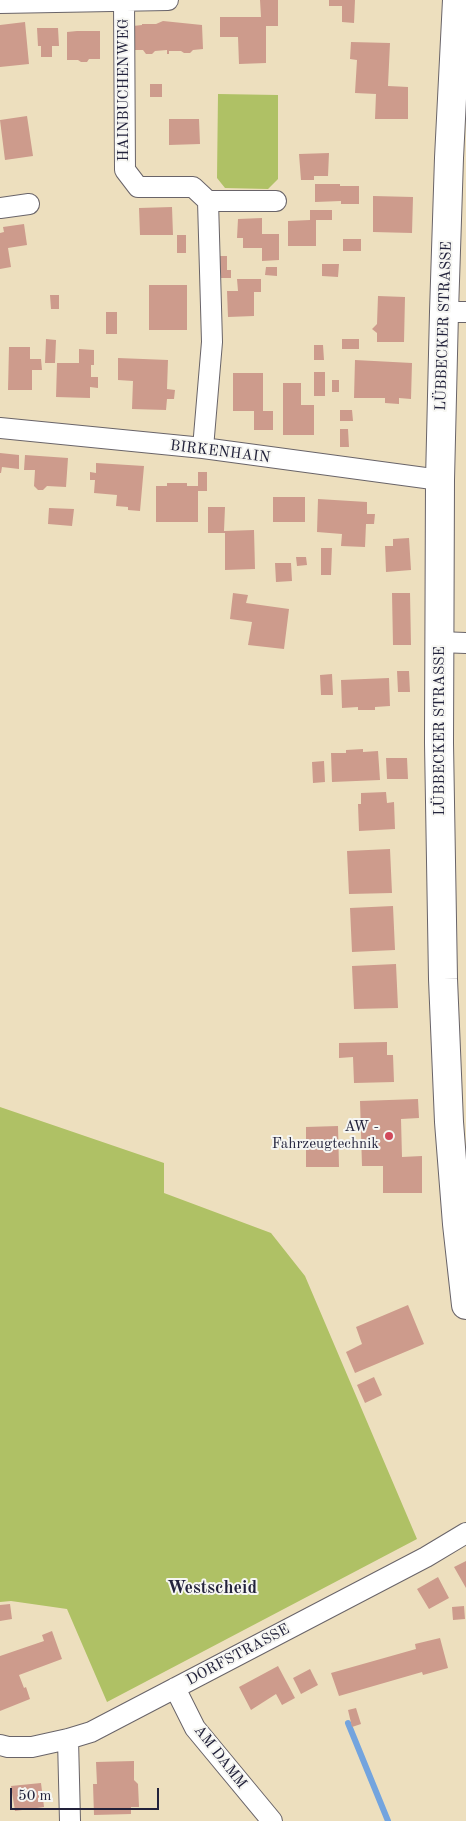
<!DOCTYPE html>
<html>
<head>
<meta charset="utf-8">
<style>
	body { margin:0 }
	#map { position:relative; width:466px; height:1821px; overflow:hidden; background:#eddfbe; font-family:"Old Standard TT",serif }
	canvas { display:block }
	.scale { position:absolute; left:10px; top:1788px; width:149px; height:22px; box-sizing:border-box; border:2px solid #22223b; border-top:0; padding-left:6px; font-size:15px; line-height:18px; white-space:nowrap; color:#22223b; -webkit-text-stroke:4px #f6f6f2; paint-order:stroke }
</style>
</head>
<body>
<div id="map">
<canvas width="466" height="1821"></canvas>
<div class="scale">50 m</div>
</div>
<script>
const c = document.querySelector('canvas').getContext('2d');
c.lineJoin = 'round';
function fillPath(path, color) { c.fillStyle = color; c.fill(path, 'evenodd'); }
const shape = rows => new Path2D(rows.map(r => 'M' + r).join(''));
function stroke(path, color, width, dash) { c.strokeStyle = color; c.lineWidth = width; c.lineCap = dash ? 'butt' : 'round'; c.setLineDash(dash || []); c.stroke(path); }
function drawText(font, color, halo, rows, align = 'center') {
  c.font = font + ' "Old Standard TT",serif'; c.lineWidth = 4; c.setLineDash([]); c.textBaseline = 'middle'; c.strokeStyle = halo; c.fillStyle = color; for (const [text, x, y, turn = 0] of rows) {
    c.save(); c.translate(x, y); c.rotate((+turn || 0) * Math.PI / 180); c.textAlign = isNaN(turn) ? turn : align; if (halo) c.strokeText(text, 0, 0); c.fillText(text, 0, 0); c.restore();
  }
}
const green = shape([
	[218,94,278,95,278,179,268,189,225,188,217,178],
	[0,1107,164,1163,164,1193,271,1233,305,1276,417,1539,107,1702,67,1609,11,1601,0,1602]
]);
const stream = shape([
	[348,1723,388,1821]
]);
const building = shape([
	[260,0,278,0,278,26,266,26,266,63,239,64,238,37,220,37,220,17,261,17],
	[329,0,355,0,354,23,342,22,342,6,329,6],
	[163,21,202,25,203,49,193,50,190,53,184,53,181,51,169,51,169,54,167,54,167,50,155,51,152,54,146,54,143,50,133,50,133,26,142,25,142,24,156,24],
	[25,22,29,64,0,67,0,25],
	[37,28,58,28,59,46,52,46,52,57,41,57,41,46,38,46],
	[77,31,100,31,100,59,89,59,87,62,81,62,78,60,67,60,67,32],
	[351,42,390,43,388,86,408,87,408,119,375,119,376,94,355,93,357,60,350,59],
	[150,84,162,84,162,97,150,97],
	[27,116,33,156,5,160,0,120],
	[169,119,199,119,200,144,169,145],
	[329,153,328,176,314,176,314,180,301,180,299,154],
	[315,184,340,184,340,186,359,186,359,204,341,204,341,201,315,202],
	[373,196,413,197,412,233,373,232],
	[172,207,173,235,140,235,139,208],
	[310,210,332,210,332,220,316,220,316,246,288,246,288,221,310,220],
	[262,218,262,234,279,234,279,260,262,261,262,248,243,248,243,238,237,238,238,219],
	[24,224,27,245,8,248,11,267,0,269,0,233,4,232,3,227],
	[177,235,186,235,186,253,177,253],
	[343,239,361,239,361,251,343,251],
	[218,256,227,256,227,270,231,270,231,278,219,278],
	[322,264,339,264,338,277,322,276],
	[266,267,277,267,277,276,265,275],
	[237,279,261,279,261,292,254,292,254,316,228,317,227,291,238,291],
	[149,285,187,285,187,330,149,330],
	[50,295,59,295,59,309,51,309],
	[378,296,405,297,404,342,377,342,377,333,372,329,377,324],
	[106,312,117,312,117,334,106,334],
	[46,339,56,340,55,363,45,363],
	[342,339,359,339,359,349,342,349],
	[314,345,323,345,324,360,314,360],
	[9,347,30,347,30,359,41,359,42,370,32,370,32,390,8,390],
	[79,349,94,350,94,365,91,365,91,377,98,377,98,388,90,387,90,398,56,397,57,363,79,363],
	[118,358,168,360,167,389,175,390,174,399,167,399,166,410,132,409,133,381,118,380],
	[355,360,412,363,411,399,399,398,399,404,385,403,385,398,354,398],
	[314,372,325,372,325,396,314,396],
	[233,373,263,373,263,411,273,411,273,430,254,430,254,411,233,411],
	[332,380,339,380,339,392,332,392],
	[283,383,301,383,301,405,314,405,314,435,283,435],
	[340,410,352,410,353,421,340,421],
	[340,429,348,429,349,447,340,447],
	[0,453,19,455,19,469,2,467,1,473,0,473],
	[25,455,68,458,66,487,47,486,43,490,38,490,34,486,35,470,24,470],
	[96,463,144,466,140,511,128,510,128,507,116,506,117,495,94,493,95,480,90,480,90,472,96,473],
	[198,472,207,472,207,491,198,491,198,522,156,522,156,486,167,486,167,483,187,483,187,486,198,486],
	[273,497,305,497,305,522,273,522],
	[318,499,367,502,367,514,375,514,374,524,366,524,365,547,341,546,342,534,317,532],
	[208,507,225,507,224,531,254,530,255,569,225,570,225,533,208,533],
	[49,508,74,509,72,526,48,524],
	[409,538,411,570,386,572,385,546,393,546,393,539],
	[321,548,332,548,331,575,321,575],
	[296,557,306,557,307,565,297,566],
	[275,563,291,563,292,581,276,582],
	[233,593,248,595,246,603,289,609,284,649,248,645,252,622,230,619],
	[392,593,410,593,411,645,393,645],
	[397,671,409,671,410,692,398,692],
	[332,674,333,695,321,695,320,675],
	[389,678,390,706,375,707,375,710,358,710,358,707,342,708,341,680],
	[363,749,363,752,378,751,380,780,332,782,331,753,346,753,346,750],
	[386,758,407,758,408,779,387,779],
	[324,761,325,782,313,783,312,762],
	[386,792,387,803,394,802,395,829,359,831,358,804,361,804,361,793],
	[390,849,392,893,349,894,347,851],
	[393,906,395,950,352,952,350,908],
	[396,964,398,1008,354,1009,352,966],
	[387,1042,387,1055,393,1055,394,1082,354,1083,353,1057,339,1058,339,1043],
	[418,1099,419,1118,401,1119,402,1157,422,1156,422,1193,383,1193,383,1166,362,1166,360,1101],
	[338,1126,339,1167,306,1167,306,1127],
	[408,1305,424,1344,355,1373,346,1352,362,1344,356,1327],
	[374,1377,382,1395,365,1403,357,1385],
	[466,1561,466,1588,454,1567],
	[438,1577,449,1598,429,1609,417,1589],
	[10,1604,12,1619,0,1621,0,1605],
	[464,1606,465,1619,453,1620,452,1607],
	[52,1631,62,1659,19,1675,24,1688,26,1687,30,1699,0,1711,0,1656,44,1641,42,1635],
	[440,1638,448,1668,423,1675,422,1672,339,1696,331,1673,416,1649,415,1644],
	[278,1666,295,1698,282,1705,276,1694,251,1710,239,1687],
	[310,1669,318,1685,301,1694,293,1678],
	[356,1708,361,1724,352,1727,348,1710],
	[134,1761,134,1780,138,1784,139,1807,131,1807,131,1814,94,1815,93,1784,97,1784,96,1762],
	[41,1783,44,1807,15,1811,11,1786]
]);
const minor = shape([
	[124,0,125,170,138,187,193,187,208,201,212,342,203,448],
	[0,3,168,0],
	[208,201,276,201],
	[0,208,29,204],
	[444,312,466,312],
	[0,428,203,448,440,480],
	[439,642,466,643],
	[175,1688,195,1728,272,1821],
	[68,1739,70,1821],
	[0,1745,8,1747,32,1747,68,1739,91,1732,426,1557,466,1533]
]);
const secondary = shape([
	[457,0,449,158,444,312,440,480,439,743,443,979,449,1122,457,1224,466,1305]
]);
const markers = [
	[389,1136,5,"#d1495b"]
];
const streetNames = [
	["HAINBUCHENWEG",124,90,-90],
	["LÜBBECKER STRASSE",444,326,-88],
	["BIRKENHAIN",220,452,7],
	["LÜBBECKER STRASSE",440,731,-90],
	["DORFSTRASSE",238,1655,-28],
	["AM DAMM",220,1757,52]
];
const poiNames = [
	["AW -",379,1127],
	["Fahrzeugtechnik",379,1144]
];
const quarterNames = [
	["Westscheid",212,1588]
];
fillPath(green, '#afc165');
stroke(stream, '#73a4de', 6);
fillPath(building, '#cd9b8c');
stroke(minor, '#696469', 22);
stroke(secondary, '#696469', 30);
stroke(minor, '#fff', 20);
stroke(secondary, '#fff', 28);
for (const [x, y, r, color] of markers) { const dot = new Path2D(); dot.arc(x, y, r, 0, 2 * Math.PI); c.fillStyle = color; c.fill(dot); stroke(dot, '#f6f6f2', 2); }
drawText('15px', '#22223b', '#f6f6f2', streetNames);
drawText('15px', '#22223b', '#f6f6f2', poiNames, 'right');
drawText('bold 18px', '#22223b', '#f6f6f2', quarterNames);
</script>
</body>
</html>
